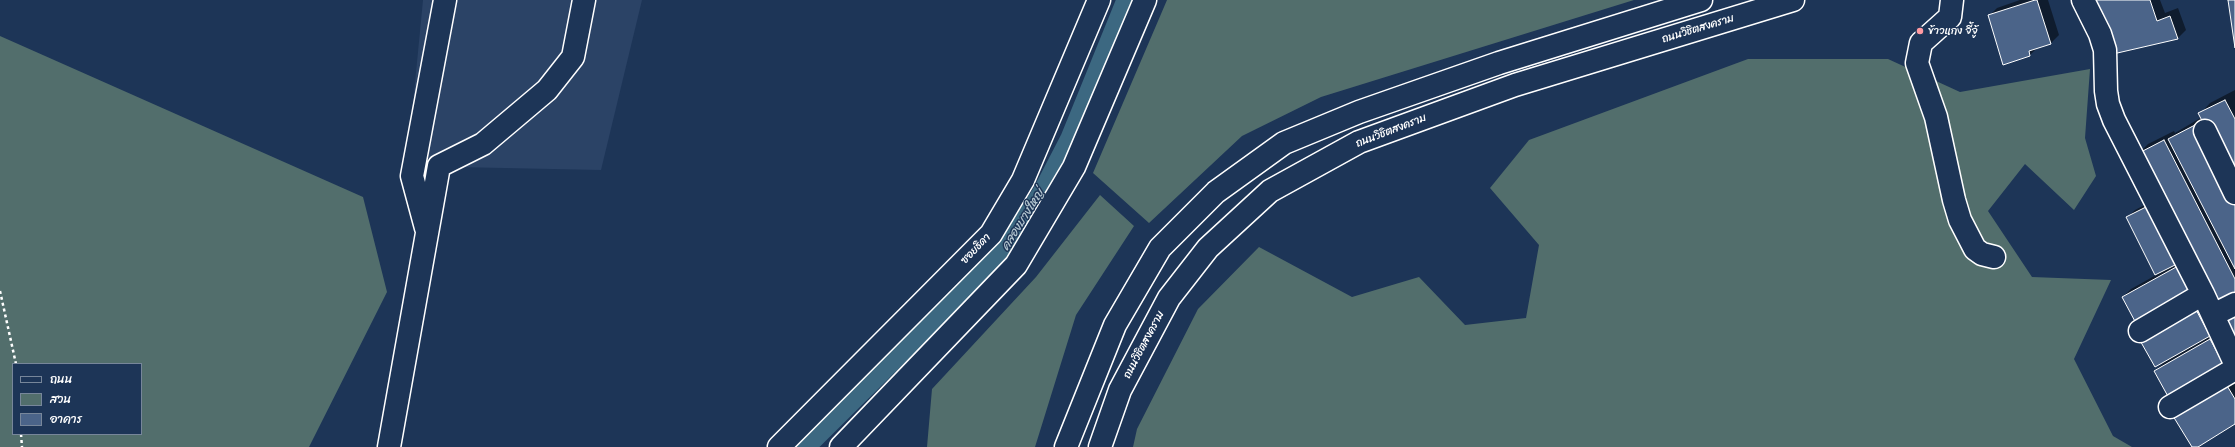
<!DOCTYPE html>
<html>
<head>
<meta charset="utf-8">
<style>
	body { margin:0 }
	#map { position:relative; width:2235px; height:447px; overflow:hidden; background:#1d3557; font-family:Sriracha,"Playpen Sans Thai",sans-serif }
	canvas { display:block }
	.legend { position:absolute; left:12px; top:363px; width:130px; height:72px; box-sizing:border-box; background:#1d3557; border:1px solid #77869a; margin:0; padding:5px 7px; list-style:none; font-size:12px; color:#fff }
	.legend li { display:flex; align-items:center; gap:8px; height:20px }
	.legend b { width:20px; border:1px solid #77869a }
</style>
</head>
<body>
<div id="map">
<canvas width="2235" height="447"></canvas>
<ul class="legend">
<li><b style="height:5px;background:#1d3557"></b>ถนน</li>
<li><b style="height:11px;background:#526e6c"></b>สวน</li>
<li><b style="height:11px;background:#4b6489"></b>อาคาร</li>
</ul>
</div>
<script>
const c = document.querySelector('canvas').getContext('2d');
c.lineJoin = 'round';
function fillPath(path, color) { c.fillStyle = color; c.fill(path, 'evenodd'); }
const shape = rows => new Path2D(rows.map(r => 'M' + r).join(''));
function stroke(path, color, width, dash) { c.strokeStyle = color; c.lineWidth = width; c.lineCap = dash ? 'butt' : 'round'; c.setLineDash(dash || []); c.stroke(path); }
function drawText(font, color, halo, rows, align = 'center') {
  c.font = font + ' Sriracha,"Playpen Sans Thai",sans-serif'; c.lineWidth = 3; c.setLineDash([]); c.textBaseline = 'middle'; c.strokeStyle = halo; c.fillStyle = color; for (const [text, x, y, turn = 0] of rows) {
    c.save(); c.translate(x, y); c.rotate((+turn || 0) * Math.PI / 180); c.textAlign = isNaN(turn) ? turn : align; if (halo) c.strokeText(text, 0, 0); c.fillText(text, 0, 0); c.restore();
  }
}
const built = shape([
	[423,0,642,0,601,170,407,166]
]);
const green = shape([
	[1167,0,1634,0,1321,97,1242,136,1149,223,1093,173],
	[0,36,363,197,387,292,309,447,0,447],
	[13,364,141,364,141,434,13,434],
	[1748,59,1888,59,1960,92,2090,69,2085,138,2096,176,2074,210,2025,164,1988,211,2032,277,2111,280,2074,359,2113,436,2132,447,1133,447,1137,429,1198,309,1259,247,1352,297,1419,277,1465,325,1526,318,1539,245,1490,188,1529,140],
	[1100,195,1134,226,1076,315,1035,447,927,447,932,389,1036,277]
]);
const shadow = shape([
	[2020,0,2048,0,2059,35,2051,43,2038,47,2030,55,2004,64,1989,16,1997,8],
	[2095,0,2160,0,2165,13,2178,8,2186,30,2178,38,2113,53],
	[2235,90,2235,299,2138,154,2148,144,2174,131,2175,133,2202,117,2200,114,2210,103],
	[2156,199,2201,286,2123,297,2131,289,2156,275,2127,218,2135,210],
	[2202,299,2218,327,2207,338,2218,332,2226,368,2155,371,2166,360],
	[2235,378,2235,423,2196,447,2193,447,2174,417]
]);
const canal = shape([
	[806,447,1004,251,1041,194,1070,138,1126,0]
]);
const building = shape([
	[2035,0,2037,0,2051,44,2029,51,2030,56,2003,65,1988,15,2035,0],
	[2094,0,2150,0,2157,21,2170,16,2178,39,2113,54,2094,0],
	[2228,0,2235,0,2235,48,2228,0],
	[2225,100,2235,119,2235,184,2198,113,2225,100],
	[2195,125,2235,204,2235,269,2168,139,2195,125],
	[2164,140,2235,279,2235,300,2217,309,2137,154,2164,140],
	[2148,206,2177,264,2155,275,2126,217,2148,206],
	[2178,266,2194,295,2138,327,2122,297,2178,266],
	[2194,306,2210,336,2155,367,2138,337,2194,306],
	[2235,309,2235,352,2220,316,2235,309],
	[2210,339,2226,369,2170,400,2154,371,2210,339],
	[2226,384,2235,399,2235,424,2198,447,2192,447,2173,416,2226,384]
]);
const path = shape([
	[0,291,16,364],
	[21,434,22,447]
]);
const minor = shape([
	[1952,0,1950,17,1921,43,1917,63,1936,117,1954,200,1960,220,1975,249,1982,254,1994,257],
	[2083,0,2100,34,2105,50,2106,91,2108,104,2114,120,2203,294,2235,363],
	[2205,131,2235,193],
	[426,228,412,176,445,0],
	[2213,315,2235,304],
	[2140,331,2203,294],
	[2170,407,2235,369],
	[389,447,439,166,483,144,547,90,573,57,584,0],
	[779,447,991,234,1023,180,1099,0],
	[841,447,1016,265,1074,167,1145,0]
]);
const major = shape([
	[1066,447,1115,325,1160,248,1216,192,1284,143,1359,112,1499,63,1701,0],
	[1100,447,1120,390,1169,298,1208,248,1270,191,1359,142,1515,85,1793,0]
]);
const markers = [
	[1920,31,4,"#ff9aa2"]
];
const streetNames = [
	["ถนนวิชิตสงคราม",1698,29,-17],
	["ถนนวิชิตสงคราม",1391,131,-21],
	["ซอยธิดา",976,249,-46],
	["ถนนวิชิตสงคราม",1144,345,-62]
];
const poiNames = [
	["ข้าวแกง จี้จู้",1928,31]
];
const waterNames = [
	["คลองบางใหญ่",1023,220,-58]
];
fillPath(built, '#2b4366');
fillPath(green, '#526e6c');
fillPath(shadow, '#0007');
stroke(canal, '#3c6881', 19);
fillPath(building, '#4b6489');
stroke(building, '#fff', 1);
stroke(minor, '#fff', 25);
stroke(major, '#fff', 25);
stroke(path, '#fff', 2.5, [3, 3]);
stroke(minor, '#1d3557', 22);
stroke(major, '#1d3557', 22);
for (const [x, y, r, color] of markers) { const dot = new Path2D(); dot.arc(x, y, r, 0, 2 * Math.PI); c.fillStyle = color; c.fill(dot); stroke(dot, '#1d3557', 1.5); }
drawText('11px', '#fff', '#1d3557', streetNames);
drawText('11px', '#fff', '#1d3557', poiNames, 'left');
drawText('italic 12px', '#b1c3cd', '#1d3557', waterNames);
</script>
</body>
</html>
